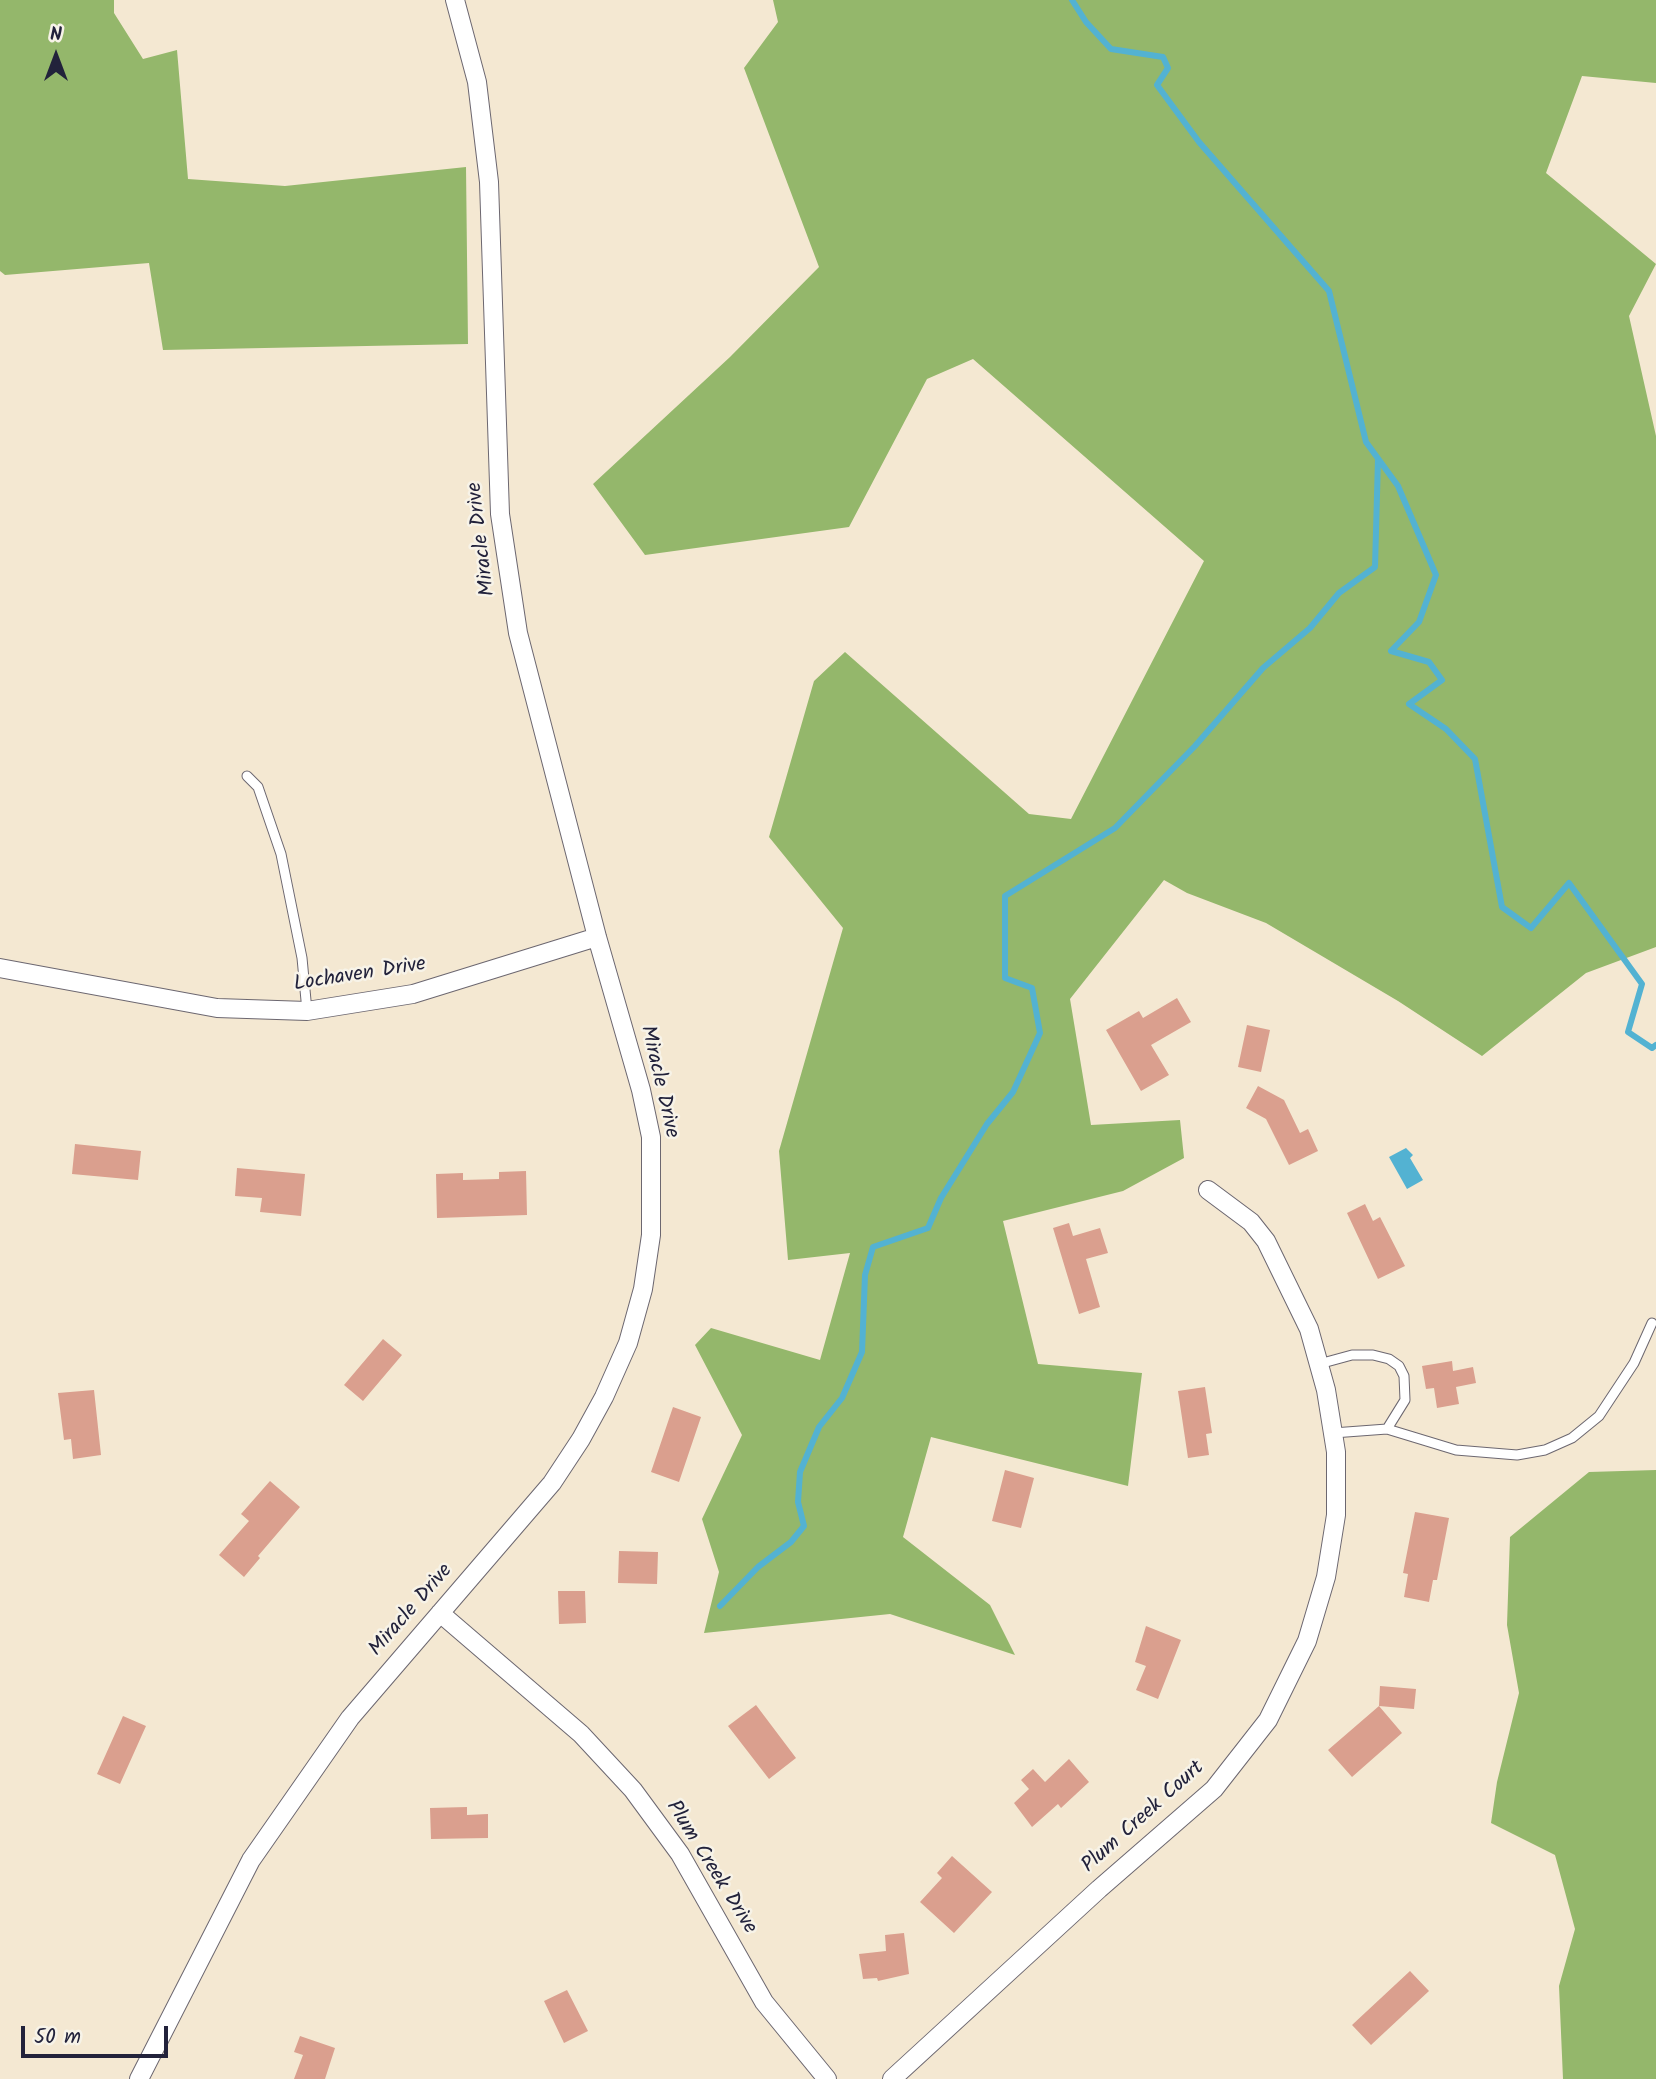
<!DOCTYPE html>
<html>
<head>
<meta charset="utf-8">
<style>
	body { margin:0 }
	#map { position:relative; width:1656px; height:2079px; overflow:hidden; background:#f4e8d2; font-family:Kalam,sans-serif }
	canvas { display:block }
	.north { position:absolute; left:21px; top:21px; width:70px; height:70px; -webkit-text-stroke:5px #f7f3e8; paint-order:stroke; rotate:0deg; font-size:19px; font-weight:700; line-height:28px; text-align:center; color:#22223b }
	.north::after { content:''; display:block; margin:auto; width:24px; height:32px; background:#22223b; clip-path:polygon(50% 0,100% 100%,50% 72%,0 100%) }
	.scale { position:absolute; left:21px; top:2026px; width:147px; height:32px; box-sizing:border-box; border:4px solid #22223b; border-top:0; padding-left:9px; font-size:21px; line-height:24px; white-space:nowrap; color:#22223b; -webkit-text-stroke:5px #f7f3e8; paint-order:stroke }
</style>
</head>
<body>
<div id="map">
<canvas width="1656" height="2079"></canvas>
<div class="north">N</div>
<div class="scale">50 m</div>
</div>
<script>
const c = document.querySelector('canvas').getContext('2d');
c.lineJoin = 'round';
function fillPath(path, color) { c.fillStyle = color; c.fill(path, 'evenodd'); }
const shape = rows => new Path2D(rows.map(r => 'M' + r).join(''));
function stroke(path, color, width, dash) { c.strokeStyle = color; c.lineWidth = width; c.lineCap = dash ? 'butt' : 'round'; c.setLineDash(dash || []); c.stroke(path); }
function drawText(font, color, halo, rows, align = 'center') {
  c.font = font + ' Kalam,sans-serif'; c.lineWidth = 5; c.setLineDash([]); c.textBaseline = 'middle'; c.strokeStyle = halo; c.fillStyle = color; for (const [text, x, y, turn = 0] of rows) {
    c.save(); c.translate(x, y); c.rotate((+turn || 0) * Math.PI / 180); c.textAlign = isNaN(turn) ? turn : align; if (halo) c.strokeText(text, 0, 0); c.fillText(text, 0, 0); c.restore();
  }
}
const forest = shape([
	[0,0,114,0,114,13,143,59,177,50,188,179,285,186,466,167,468,344,163,350,149,263,5,275,0,271],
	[773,0,1656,0,1656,83,1582,76,1546,173,1656,264,1629,316,1656,436,1656,947,1586,973,1482,1056,1398,1001,1266,923,1187,893,1164,880,1070,999,1091,1125,1180,1120,1184,1158,1123,1191,1003,1221,1038,1364,1142,1373,1128,1486,931,1437,903,1537,990,1605,1015,1655,890,1614,704,1633,719,1572,702,1519,742,1435,695,1345,711,1328,820,1360,850,1253,788,1260,779,1151,843,928,769,837,814,681,845,652,1029,814,1071,819,1204,561,973,359,927,379,849,527,645,555,593,484,730,357,819,267,744,68,778,22],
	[1656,1470,1656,2079,1563,2079,1559,1986,1575,1929,1555,1855,1491,1823,1497,1782,1519,1693,1507,1625,1510,1537,1589,1472]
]);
const water = shape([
	[1406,1148,1413,1155,1410,1158,1423,1180,1407,1189,1389,1157]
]);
const stream = shape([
	[1072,0,1086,22,1111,49,1163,57,1168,68,1157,85,1199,142,1329,291,1366,442,1398,486,1436,575,1419,622,1391,651,1429,662,1442,680,1409,704,1446,729,1475,759,1502,907,1531,928,1569,883,1642,984,1628,1032,1652,1048,1656,1045],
	[720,1606,758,1567,791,1542,804,1526,798,1502,800,1472,819,1427,842,1398,862,1352,865,1275,873,1247,928,1228,941,1198,987,1124,1013,1092,1040,1033,1032,988,1005,978,1005,896,1115,828,1195,746,1263,668,1310,628,1339,593,1375,567,1378,459]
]);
const building = shape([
	[1177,998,1191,1022,1151,1045,1169,1075,1141,1091,1106,1030,1139,1011,1143,1018],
	[1247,1025,1270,1030,1261,1072,1238,1067],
	[1258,1086,1284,1100,1300,1133,1308,1129,1318,1151,1289,1165,1266,1119,1246,1108],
	[75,1144,141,1151,138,1180,72,1174],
	[237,1168,305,1174,301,1216,260,1212,262,1198,235,1196],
	[526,1171,527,1215,437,1218,436,1174,463,1173,463,1180,499,1179,499,1172],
	[1365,1204,1373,1221,1380,1217,1405,1266,1378,1279,1347,1213],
	[1069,1223,1073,1236,1100,1228,1108,1253,1086,1259,1100,1307,1079,1314,1053,1228],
	[383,1339,402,1355,363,1401,344,1385],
	[1452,1361,1453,1371,1473,1367,1476,1383,1456,1387,1459,1404,1437,1408,1434,1388,1426,1389,1422,1366],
	[1205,1387,1212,1433,1206,1434,1209,1455,1188,1458,1178,1391],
	[94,1390,101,1455,73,1459,71,1439,64,1440,58,1393],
	[673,1407,701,1417,679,1482,651,1472],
	[1005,1470,1034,1478,1021,1528,992,1521],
	[270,1481,300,1507,258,1556,260,1558,244,1577,219,1555,249,1521,241,1514],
	[1415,1512,1449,1518,1437,1580,1433,1580,1429,1602,1404,1597,1408,1574,1403,1573],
	[619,1551,658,1552,657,1584,618,1583],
	[558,1591,585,1591,586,1623,559,1624],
	[1146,1626,1181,1640,1158,1699,1136,1690,1146,1666,1135,1662],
	[1380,1686,1416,1689,1414,1709,1379,1706],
	[756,1705,796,1758,769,1779,728,1726],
	[1379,1706,1402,1733,1352,1777,1328,1750],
	[123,1716,146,1726,120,1784,97,1774],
	[1069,1759,1089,1782,1061,1808,1058,1804,1032,1827,1014,1803,1029,1789,1021,1780,1033,1769,1045,1782],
	[467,1807,467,1815,488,1814,488,1838,431,1839,430,1808],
	[952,1856,992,1892,954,1933,920,1902,942,1878,937,1873],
	[904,1933,909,1974,878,1981,877,1978,863,1979,859,1954,886,1951,885,1935],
	[1410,1971,1429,1991,1371,2045,1352,2025],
	[567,1990,588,2031,564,2043,544,2001],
	[300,2036,335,2048,325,2079,294,2079,303,2055,294,2052]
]);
const lane = shape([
	[247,776,258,787,281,854,302,958,307,1011],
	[1319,1364,1352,1355,1373,1355,1389,1359,1399,1366,1404,1376,1405,1400,1387,1429],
	[1333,1433,1387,1429,1456,1450,1517,1455,1545,1450,1572,1438,1599,1416,1634,1363,1652,1323]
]);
const street = shape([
	[0,968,217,1008,307,1011,413,994,597,937],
	[440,1613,581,1734,633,1790,680,1854,764,2002,827,2079],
	[139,2079,251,1860,350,1718,552,1483,581,1439,604,1397,628,1343,643,1289,651,1235,651,1137,641,1090,597,937,518,633,500,514,489,182,477,82,455,0],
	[892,2079,1099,1889,1214,1789,1268,1720,1307,1641,1326,1577,1336,1515,1336,1452,1326,1390,1309,1329,1266,1241,1251,1222,1208,1190]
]);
const streetNames = [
	["Miracle Drive",483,539,-97],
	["Lochaven Drive",360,976,-9],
	["Miracle Drive",658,1082,77],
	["Miracle Drive",412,1611,-49],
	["Plum Creek Court",1144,1818,-42],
	["Plum Creek Drive",710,1868,58]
];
fillPath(forest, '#94b76b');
fillPath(water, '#53b2d2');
stroke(stream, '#53b2d2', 6);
fillPath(building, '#da9f8e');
stroke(lane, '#6c6770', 11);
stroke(street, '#6c6770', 20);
stroke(lane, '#fff', 9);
stroke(street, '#fff', 18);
drawText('21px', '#22223b', '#f7f3e8', streetNames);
</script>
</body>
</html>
